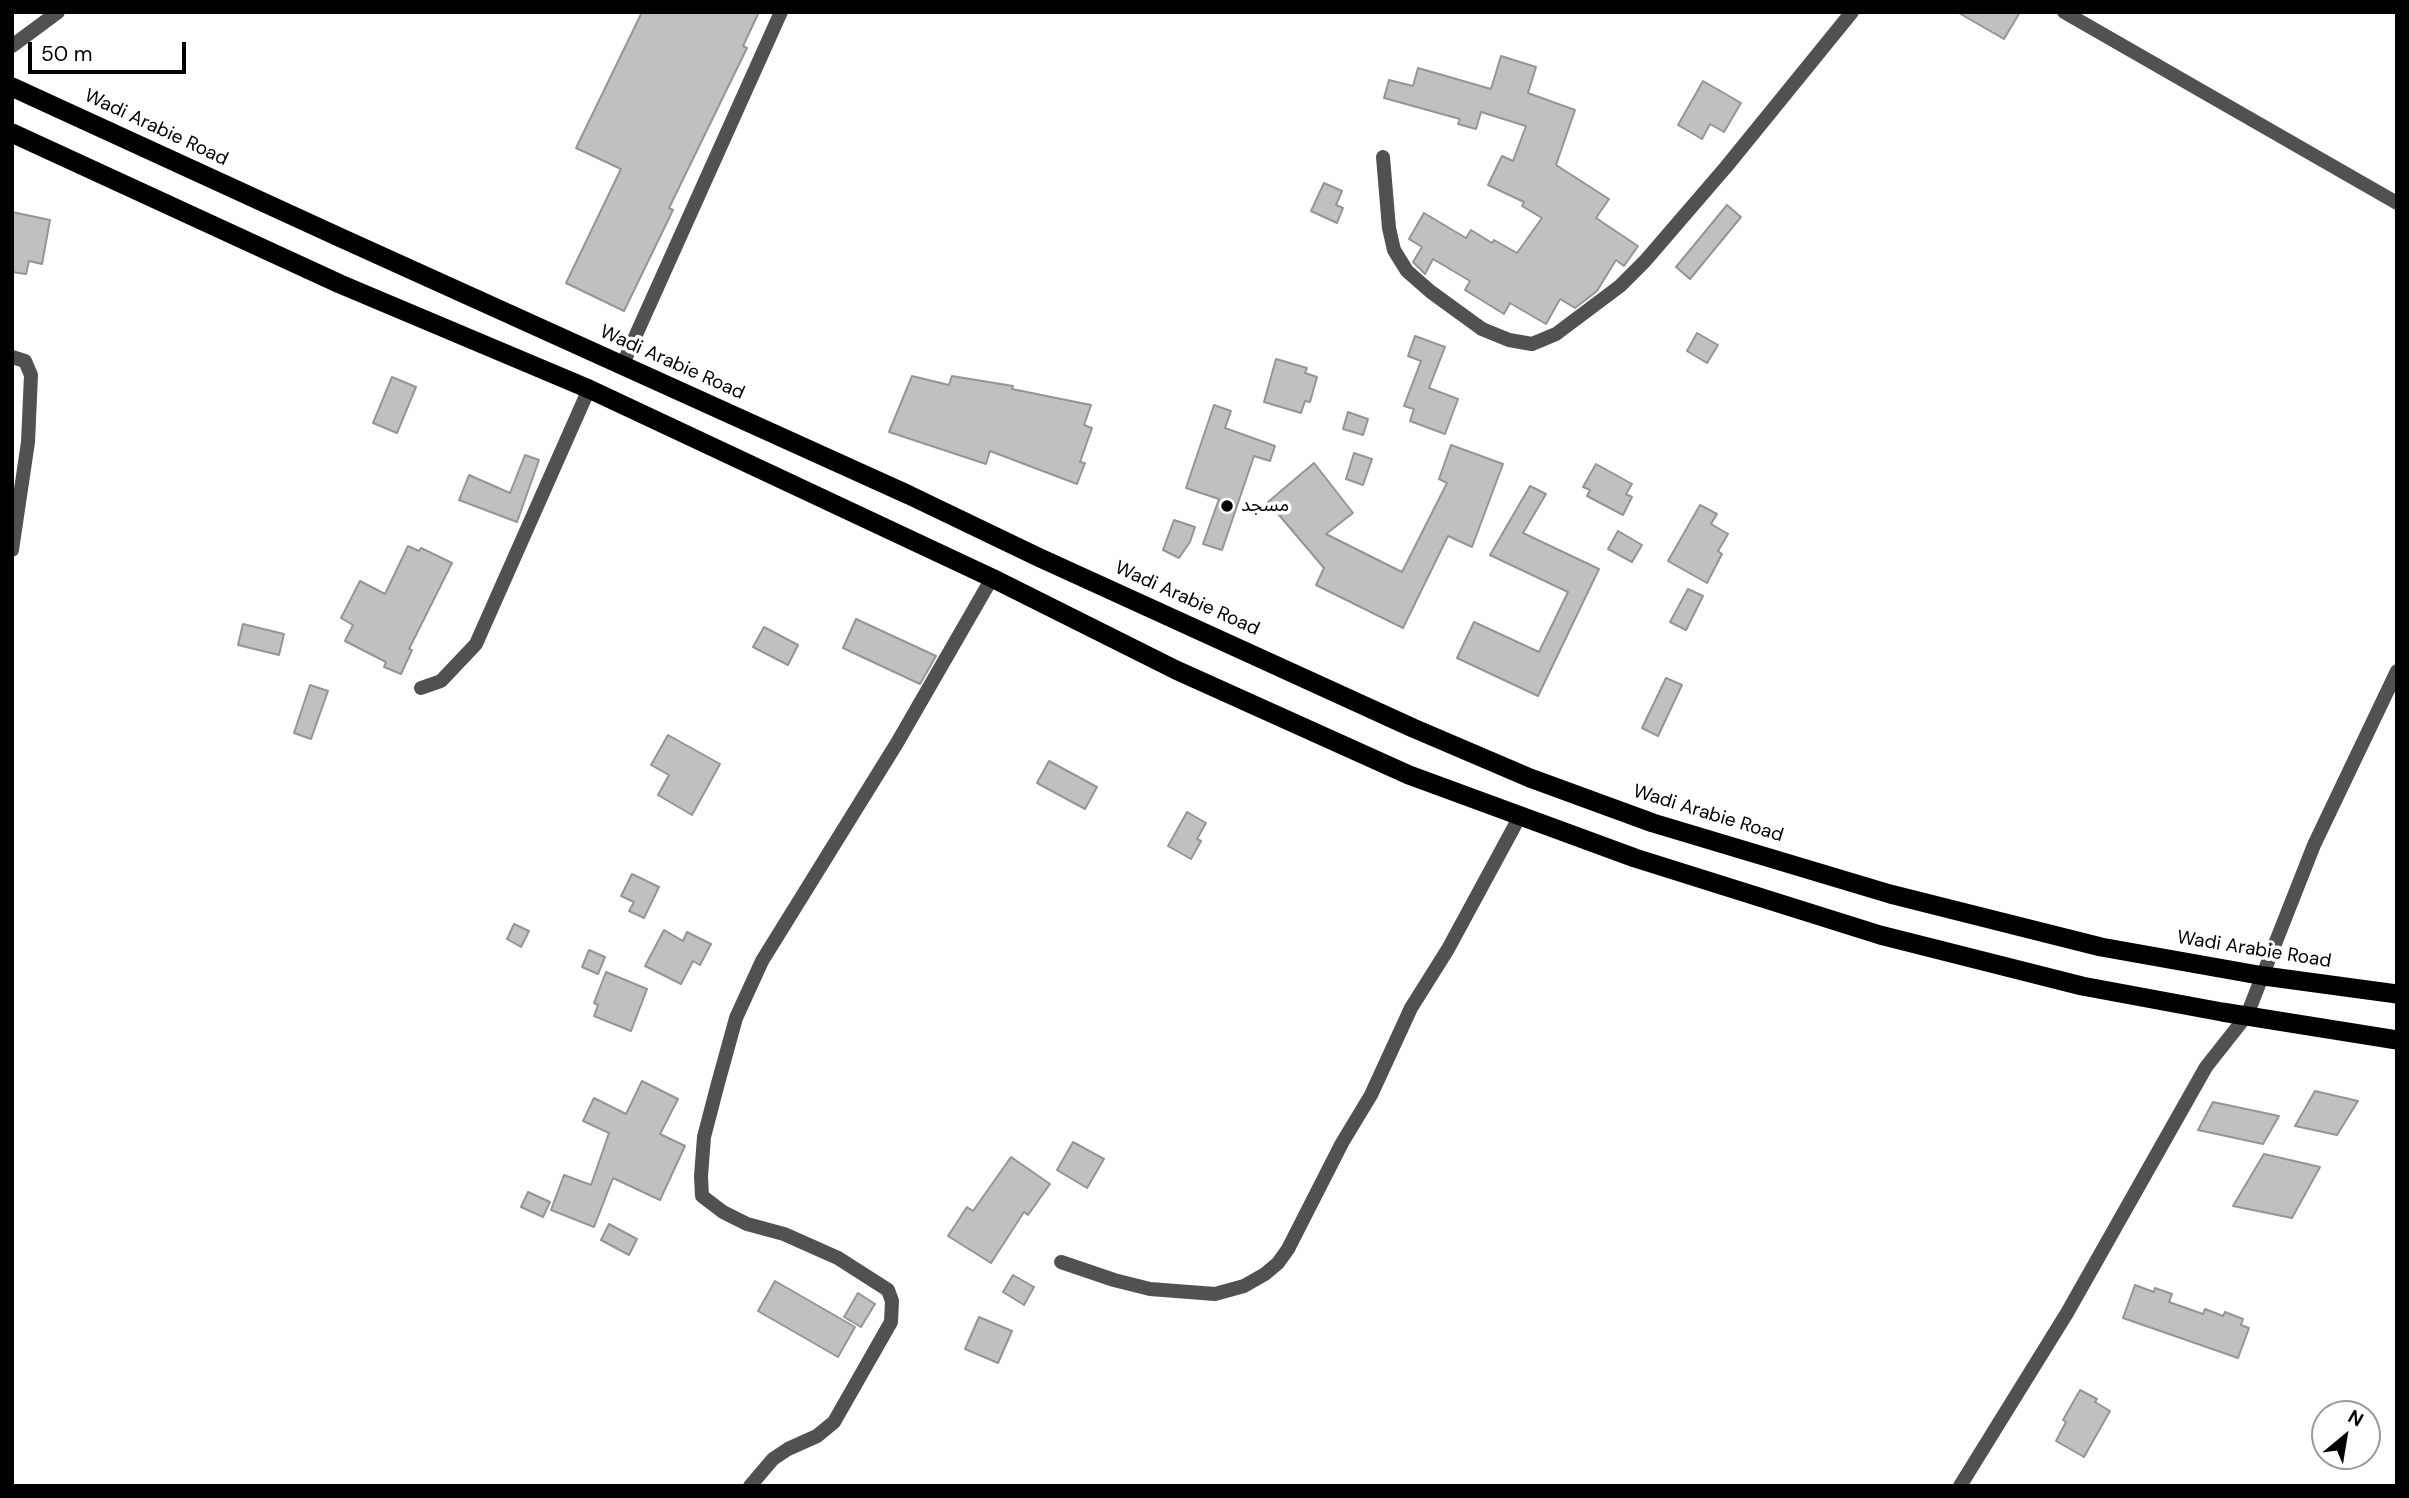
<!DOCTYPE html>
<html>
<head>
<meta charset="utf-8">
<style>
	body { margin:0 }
	#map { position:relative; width:2409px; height:1498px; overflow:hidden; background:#fff; font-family:"DM Sans",sans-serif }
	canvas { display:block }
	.frame { position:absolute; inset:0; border:14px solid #000; pointer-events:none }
	.north { position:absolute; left:2311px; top:1400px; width:70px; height:70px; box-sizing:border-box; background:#fff; border:2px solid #999; border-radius:50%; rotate:30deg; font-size:19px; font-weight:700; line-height:28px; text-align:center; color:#000 }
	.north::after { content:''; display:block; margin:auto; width:24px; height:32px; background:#000; clip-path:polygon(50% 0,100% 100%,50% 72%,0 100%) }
	.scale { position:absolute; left:28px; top:42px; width:158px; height:32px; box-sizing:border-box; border:4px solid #000; border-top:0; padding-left:9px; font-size:21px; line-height:24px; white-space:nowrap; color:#000; -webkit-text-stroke:5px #fff; paint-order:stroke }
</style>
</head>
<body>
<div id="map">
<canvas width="2409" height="1498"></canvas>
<div class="frame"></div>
<div class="north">N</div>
<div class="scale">50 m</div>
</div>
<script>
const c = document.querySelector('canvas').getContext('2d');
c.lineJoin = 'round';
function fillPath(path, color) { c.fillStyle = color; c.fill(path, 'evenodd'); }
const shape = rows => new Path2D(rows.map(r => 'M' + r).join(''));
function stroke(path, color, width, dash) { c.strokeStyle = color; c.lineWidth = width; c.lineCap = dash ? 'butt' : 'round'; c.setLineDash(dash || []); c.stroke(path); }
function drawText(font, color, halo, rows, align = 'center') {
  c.font = font + ' "DM Sans","Noto Sans Arabic",sans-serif'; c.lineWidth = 7; c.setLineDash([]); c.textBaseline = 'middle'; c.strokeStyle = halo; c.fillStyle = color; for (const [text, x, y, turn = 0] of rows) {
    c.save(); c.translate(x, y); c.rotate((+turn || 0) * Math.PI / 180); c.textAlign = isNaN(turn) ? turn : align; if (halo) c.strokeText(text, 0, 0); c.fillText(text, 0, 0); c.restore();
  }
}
const building = shape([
	[642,12,759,12,743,46,747,48,669,208,673,210,624,311,566,283,621,169,576,148,642,12],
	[1957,12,2020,12,2004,39,1957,12],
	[1501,56,1536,67,1528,93,1575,110,1556,165,1609,199,1596,218,1638,246,1624,266,1616,260,1597,291,1575,308,1560,299,1546,324,1510,303,1504,314,1465,290,1470,281,1433,259,1425,274,1413,262,1422,247,1409,239,1424,213,1466,238,1471,230,1492,243,1494,240,1517,253,1542,218,1522,206,1524,202,1488,185,1502,156,1513,161,1526,126,1481,112,1476,129,1458,124,1460,119,1384,98,1389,80,1413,86,1418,68,1491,89,1501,56],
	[1703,81,1741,103,1724,132,1710,124,1702,139,1678,125,1703,81],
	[1324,183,1342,191,1336,205,1343,208,1337,223,1311,211,1324,183],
	[1727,205,1741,217,1690,279,1676,267,1727,205],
	[12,212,50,220,42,264,29,261,26,274,12,272,12,212],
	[1697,333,1718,345,1707,363,1687,351,1697,333],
	[1415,336,1445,347,1429,388,1458,399,1445,434,1410,421,1414,409,1404,406,1421,361,1408,356,1415,336],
	[1276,359,1307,368,1305,373,1317,377,1310,402,1305,401,1301,413,1264,402,1276,359],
	[912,376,949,385,952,376,1013,386,1012,389,1091,405,1084,425,1092,428,1080,462,1085,463,1077,484,990,451,986,464,889,432,912,376],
	[392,377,416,387,397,433,373,423,392,377],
	[1214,405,1231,411,1225,428,1275,446,1270,461,1254,456,1222,550,1203,544,1219,499,1186,488,1214,405],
	[1348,412,1368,419,1363,435,1343,429,1348,412],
	[1451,445,1503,464,1472,547,1448,536,1403,628,1316,585,1324,568,1268,502,1314,463,1353,513,1326,534,1402,572,1447,483,1439,479,1451,445],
	[1354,453,1372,459,1363,485,1346,479,1354,453],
	[525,455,539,460,517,522,459,500,469,475,510,493,525,455],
	[1596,464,1632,484,1626,494,1632,497,1623,515,1587,496,1590,490,1583,487,1596,464],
	[1530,486,1546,494,1523,533,1599,569,1538,696,1457,658,1474,622,1539,652,1568,592,1490,555,1530,486],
	[1700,505,1717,514,1711,524,1728,534,1718,551,1722,554,1707,583,1668,561,1700,505],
	[1174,520,1195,527,1190,542,1179,558,1163,550,1174,520],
	[1618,531,1642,545,1632,562,1608,549,1618,531],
	[408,546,419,551,421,548,452,563,409,649,412,650,401,674,384,667,386,662,345,641,353,625,341,618,360,581,385,594,408,546],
	[1688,589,1703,596,1686,630,1670,622,1688,589],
	[856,619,936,656,920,684,843,648,856,619],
	[243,624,284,634,279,655,238,645,243,624],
	[764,627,798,645,788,665,753,647,764,627],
	[1666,678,1682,685,1658,736,1642,728,1666,678],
	[310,685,328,691,311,739,294,733,310,685],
	[668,735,720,764,692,815,658,795,669,775,651,765,668,735],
	[1049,761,1097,787,1085,809,1037,783,1049,761],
	[1187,812,1206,823,1197,839,1201,841,1191,859,1168,846,1187,812],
	[632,874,659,887,644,918,629,911,634,902,621,896,632,874],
	[514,924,529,931,521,947,507,939,514,924],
	[664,930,683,941,687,932,711,944,700,965,693,961,681,984,645,966,664,930],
	[589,950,605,957,598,974,582,967,589,950],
	[606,972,647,989,631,1031,594,1016,598,1005,594,1003,606,972],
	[642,1081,678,1099,660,1134,685,1146,660,1200,613,1178,594,1227,551,1210,564,1175,591,1185,609,1133,583,1121,594,1098,626,1114,642,1081],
	[2315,1091,2358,1101,2337,1135,2295,1126,2315,1091],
	[2213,1102,2279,1116,2263,1144,2198,1130,2213,1102],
	[1073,1142,1104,1159,1087,1188,1057,1170,1073,1142],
	[2264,1154,2320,1167,2292,1218,2233,1206,2264,1154],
	[1011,1157,1050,1184,1028,1215,1024,1212,991,1263,948,1236,967,1207,973,1211,1011,1157],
	[528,1192,550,1202,543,1217,521,1207,528,1192],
	[609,1224,637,1239,629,1255,601,1240,609,1224],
	[1013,1275,1034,1287,1024,1305,1003,1292,1013,1275],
	[775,1281,855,1327,838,1357,758,1311,775,1281],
	[2135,1285,2154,1292,2155,1288,2172,1294,2169,1302,2203,1314,2205,1309,2223,1316,2225,1312,2243,1319,2241,1325,2249,1328,2238,1358,2123,1318,2135,1285],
	[858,1293,875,1304,861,1327,844,1317,858,1293],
	[979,1317,1012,1331,998,1363,965,1349,979,1317],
	[2080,1390,2097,1399,2095,1402,2110,1411,2084,1457,2056,1441,2066,1422,2063,1420,2080,1390]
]);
const minor = shape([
	[2064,12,2397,203],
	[12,46,58,12],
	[1383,157,1389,228,1394,250,1407,271,1431,292,1482,329,1509,340,1532,344,1556,334,1620,286,1645,261,1726,167,1852,12],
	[12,357,25,361,31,375,28,442,12,550],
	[622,366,781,12],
	[421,688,441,681,476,644,589,389],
	[1061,1262,1114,1280,1150,1289,1215,1294,1244,1286,1265,1274,1278,1263,1288,1249,1342,1143,1371,1095,1411,1008,1448,949,1520,816],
	[750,1486,773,1459,788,1449,817,1436,834,1422,891,1322,892,1301,888,1290,838,1258,784,1234,747,1224,723,1212,702,1196,701,1176,704,1137,717,1087,736,1018,762,961,897,743,992,578],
	[1960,1486,2067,1313,2206,1067,2247,1015,2314,845,2397,671]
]);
const trunk = shape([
	[12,87,339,237,909,495,1038,557,1413,728,1530,778,1653,823,1890,894,2101,947,2264,976,2397,994],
	[12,133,340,284,589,389,992,578,1176,670,1409,775,1635,858,1880,935,2082,986,2222,1012,2397,1040]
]);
const markers = [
	[1227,506,7,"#000"]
];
const streetNames = [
	["Wadi Arabie Road",156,128,25],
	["Wadi Arabie Road",672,363,24],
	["Wadi Arabie Road",1187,599,24],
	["Wadi Arabie Road",1708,814,17],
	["Wadi Arabie Road",2254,950,9]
];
const poiNames = [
	["مسجد",1241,506]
];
fillPath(building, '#c0c0c0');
stroke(building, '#959595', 2);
stroke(minor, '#515151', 14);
stroke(trunk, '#000', 19);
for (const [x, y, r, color] of markers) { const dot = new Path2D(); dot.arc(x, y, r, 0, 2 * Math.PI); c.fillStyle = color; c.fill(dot); stroke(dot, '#fff', 2.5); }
drawText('19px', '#000', '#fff', streetNames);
drawText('19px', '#000', '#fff', poiNames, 'left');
</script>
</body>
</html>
